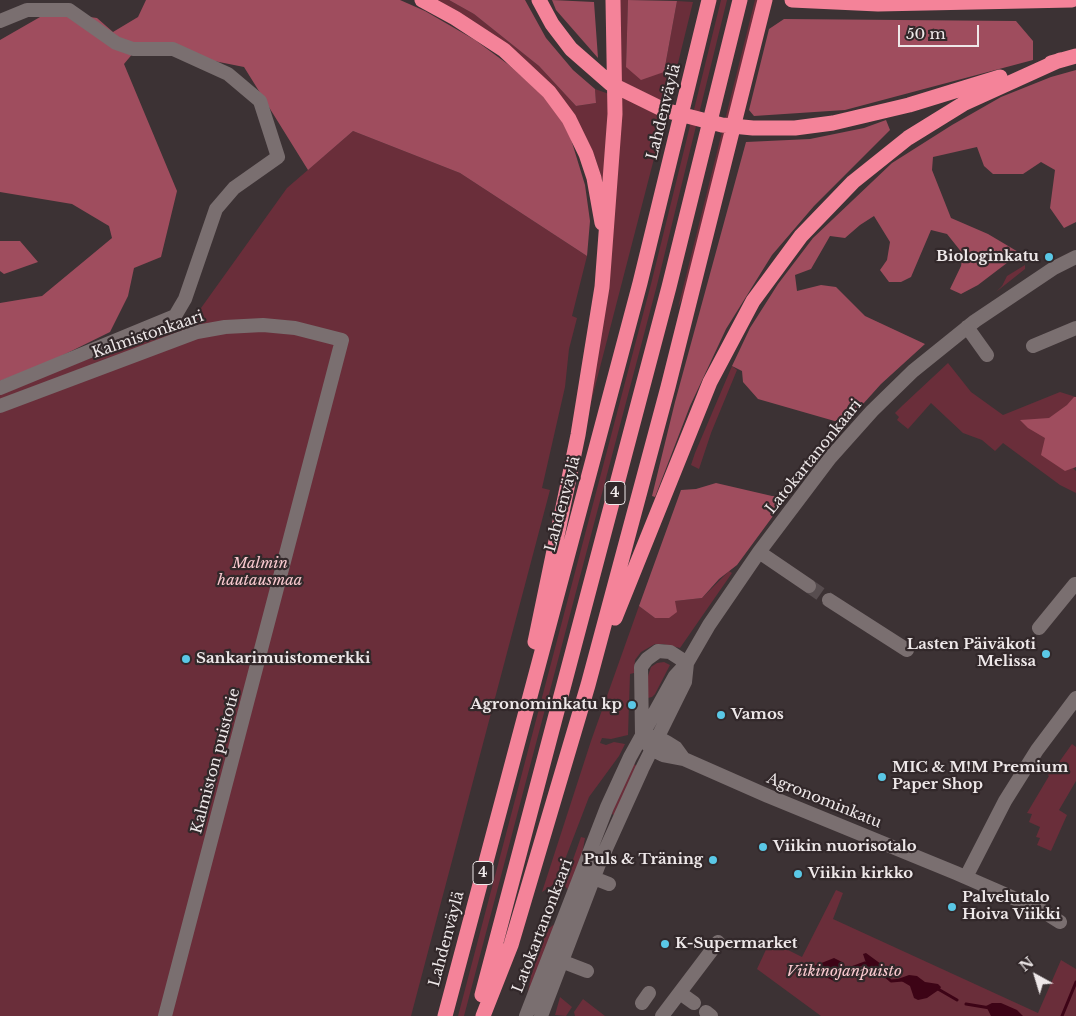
<!DOCTYPE html>
<html>
<head>
<meta charset="utf-8">
<style>
	body { margin:0 }
	#map { position:relative; width:1076px; height:1016px; overflow:hidden; background:#3c3234; font-family:"Libre Baskerville",serif }
	canvas { display:block }
	.north { position:absolute; left:1011px; top:951px; width:50px; height:50px; -webkit-text-stroke:4px #32282a; paint-order:stroke; rotate:321deg; font-size:14px; font-weight:700; line-height:20px; text-align:center; color:#eee8e9 }
	.north::after { content:''; display:block; margin:auto; width:18px; height:22px; background:#eee8e9; clip-path:polygon(50% 0,100% 100%,50% 72%,0 100%) }
	.scale { position:absolute; left:898px; top:25px; width:81px; height:22px; box-sizing:border-box; border:2px solid #eee8e9; border-top:0; padding-left:6px; font-size:15px; line-height:18px; white-space:nowrap; color:#eee8e9; -webkit-text-stroke:4px #32282a; paint-order:stroke }
</style>
</head>
<body>
<div id="map">
<canvas width="1076" height="1016"></canvas>
<div class="north">N</div>
<div class="scale">50 m</div>
</div>
<script>
const c = document.querySelector('canvas').getContext('2d');
c.lineJoin = 'round';
function fillPath(path, color) { c.fillStyle = color; c.fill(path, 'evenodd'); }
const shape = rows => new Path2D(rows.map(r => 'M' + r).join(''));
function stroke(path, color, width, dash) { c.strokeStyle = color; c.lineWidth = width; c.lineCap = dash ? 'butt' : 'round'; c.setLineDash(dash || []); c.stroke(path); }
function drawText(font, color, halo, rows, align = 'center') {
  c.font = font + ' "Libre Baskerville",serif'; c.lineWidth = 4.5; c.setLineDash([]); c.textBaseline = 'middle'; c.strokeStyle = halo; c.fillStyle = color; for (const [text, x, y, turn = 0] of rows) {
    c.save(); c.translate(x, y); c.rotate((+turn || 0) * Math.PI / 180); c.textAlign = isNaN(turn) ? turn : align; if (halo) c.strokeText(text, 0, 0); c.fillText(text, 0, 0); c.restore();
  }
}
const green = shape([
	[437,0,449,0,474,14,539,66,576,106,596,103,595,89,609,94,605,188,595,157,577,120],
	[618,0,628,0,626,66,664,72,677,1,693,2,668,104,620,81],
	[721,0,727,0,657,285,464,1016,458,1016,651,284],
	[755,0,760,0,694,271,678,308],
	[621,96,665,116,590,406],
	[353,131,460,173,587,256,572,316,577,318,569,349,565,387,542,488,550,490,411,1016,0,1016,0,391,191,322,287,188],
	[1025,265,1025,269,996,292,1002,286,1007,276],
	[948,363,971,392,1003,415,1060,392,1076,397,1076,467,1073,468,1076,471,1076,493,1060,485,1003,443,995,451,982,440,963,433,931,403,908,429,897,420,899,417,895,413,903,405],
	[732,366,737,370,711,433,699,469,691,465,695,453],
	[729,571,732,573,680,648,663,644,655,644,641,652,635,660,634,673,630,674,628,735,611,739,602,738,600,743,606,745,614,742,625,744,619,756,589,797,556,883,542,892,591,741,639,606,655,618,675,601,702,598],
	[664,662,670,665,655,694,652,697,648,698,648,676,651,667,657,663],
	[1072,744,1076,747,1076,781,1059,810,1067,815,1051,851,1037,845,1040,838,1036,837,1040,827,1029,822,1032,814,1027,813,1049,776,1048,775,1050,771,1052,772],
	[632,763,639,767,616,816,612,814,617,796],
	[581,837,585,838,581,860,569,891,564,885],
	[836,890,843,893,833,919,1038,1013,1061,960,1076,969,1076,1016,821,1016,757,969,770,941,802,957],
	[557,922,526,1002,531,976,547,930],
	[560,997,572,1007,566,1016,555,1015],
	[583,999,605,1016,575,1016,574,1012]
]);
const forest = shape([
	[146,0,400,0,425,11,475,40,509,65,552,104,567,126,585,185,590,221,587,256,460,173,353,131,308,170,244,67,139,46,124,64,177,191,161,257,134,268,128,296,110,332,45,364,0,381,0,303,42,296,112,238,109,226,72,204,0,192,0,40,47,13,54,12,97,18,113,32,138,17],
	[449,0,525,0,546,38,573,70,595,89,596,103,576,106,539,66,474,14],
	[552,0,594,2,598,58,556,10],
	[628,0,677,1,664,72,641,80,626,67],
	[784,19,1016,21,1033,41,1033,60,845,110,754,116,749,110,769,29],
	[1076,70,1076,222,1064,228,1050,208,1055,170,1041,162,1023,174,993,174,984,166,977,147,933,157,932,170,951,218,988,234,1020,253,978,285,961,294,950,289,961,266,963,254,947,234,931,230,911,277,901,282,889,282,880,270,887,260,890,242,874,216,860,225,845,238,830,236,811,269,795,275,797,291,821,285,836,287,865,316,925,344,881,384,845,424,758,399,743,382,742,371,732,366,750,328,778,284,813,238,892,163,952,125,1001,97,1051,77],
	[886,120,890,130,814,206,772,255,726,329,690,406,655,497,652,496,675,402,746,142,810,139,864,128],
	[0,241,20,241,38,262,4,274,0,271],
	[1074,397,1076,397,1076,467,1065,471,1041,455,1045,438,1028,428,1020,420,1049,418,1067,405],
	[716,483,772,496,787,497,737,565,719,579,702,598,675,601,677,612,669,618,655,618,639,606,681,490,696,489]
]);
const water = shape([
	[866,953,881,964,885,969,884,974,880,974,867,966,863,954],
	[834,958,844,963,846,974,842,978,834,981,815,972,814,966],
	[909,975,917,976,925,982,938,984,941,987,940,989,927,998,918,1000,914,998,910,986,898,979],
	[992,1003,1001,1003,1017,1010,1023,1016,991,1016,986,1006]
]);
const stream = shape([
	[846,970,865,963,869,965],
	[881,972,891,981,903,980],
	[938,989,957,1000],
	[966,1004,990,1008],
	[1062,1016,1076,982]
]);
const minorTunnel = shape([
	[809,586,829,600]
]);
const minor = shape([
	[0,21,27,10,69,10,116,43,133,49,173,49,228,74,260,101,278,157,234,188,216,209,185,299,175,316,0,388],
	[967,327,987,355],
	[1033,346,1076,328],
	[0,406,197,332,225,327,263,325,295,328,342,340,165,1016],
	[759,552,809,586],
	[829,600,907,650],
	[1039,628,1075,584],
	[642,735,641,667,647,659,658,651,670,652,687,663],
	[642,737,651,749,663,755,684,759,768,796,956,873,1041,910,1060,922],
	[647,737,657,737,668,743,676,748,684,759],
	[586,875,609,884],
	[966,877,1005,801,1037,750,1076,698],
	[561,961,587,971],
	[680,993,694,1003],
	[642,1003,649,993],
	[706,1012,711,1016],
	[526,1016,607,807,630,757,675,676,687,663,709,625,759,552,830,458,872,411,913,371,975,321,1054,268,1076,257],
	[541,1016,599,864,642,769,685,682,687,663],
	[662,1016,718,942]
]);
const highway = shape([
	[422,0,455,18,504,50,549,92,569,119,586,154,594,178,602,223],
	[539,0,552,24,571,49,611,84,664,110,722,125,753,128,795,128,833,123,909,105,1000,77],
	[792,0,878,4,1072,0],
	[1051,63,1076,56],
	[615,618,710,382,753,301,801,236,853,182,908,138,963,104,1060,60],
	[535,642,578,435,602,287,615,114,613,0],
	[482,995,669,287,740,0],
	[445,1016,640,283,709,0],
	[483,1016,511,945,588,685,668,387,765,0]
]);
const markers = [
	[1049,257,5,"#5ac8e6"],
	[1046,654,5,"#5ac8e6"],
	[186,659,5,"#5ac8e6"],
	[632,705,5,"#5ac8e6"],
	[721,715,5,"#5ac8e6"],
	[882,777,5,"#5ac8e6"],
	[763,847,5,"#5ac8e6"],
	[713,860,5,"#5ac8e6"],
	[798,874,5,"#5ac8e6"],
	[952,907,5,"#5ac8e6"],
	[665,944,5,"#5ac8e6"]
];
const shields = [
	[615,493,20],
	[483,873,20]
];
const shieldNames = [
	["4",615,493],
	["4",483,873]
];
const streetNames = [
	["Lahdenväylä",664,112,-76],
	["Kalmistonkaari",148,335,-19],
	["Latokartanonkaari",814,457,-51],
	["Lahdenväylä",563,504,-75],
	["Kalmiston puistotie",216,761,-75],
	["Agronominkatu",824,801,22],
	["Latokartanonkaari",543,926,-69],
	["Lahdenväylä",447,939,-75]
];
const poiNames = [
	["Biologinkatu",1039,257,"right"],
	["Lasten Päiväkoti",1036,645,"right"],
	["Melissa",1036,662,"right"],
	["Sankarimuistomerkki",196,659],
	["Agronominkatu kp",622,705,"right"],
	["Vamos",731,715],
	["MIC & M!M Premium",892,768],
	["Paper Shop",892,785],
	["Viikin nuorisotalo",773,847],
	["Puls & Träning",703,860,"right"],
	["Viikin kirkko",808,874],
	["Palvelutalo",962,898],
	["Hoiva Viikki",962,915],
	["K-Supermarket",675,944]
];
const parkNames = [
	["Malmin",260,564],
	["hautausmaa",260,581],
	["Viikinojanpuisto",844,972]
];
fillPath(green, '#6a2e3a');
fillPath(forest, '#9f4d5e');
fillPath(water, '#3d0416');
stroke(stream, '#3d0416', 3);
stroke(minorTunnel, '#574d4f', 14, [14, 7]);
stroke(minor, '#7a6f70', 14);
stroke(highway, '#f48399', 15);
for (const [x, y, r, color] of markers) { const dot = new Path2D(); dot.arc(x, y, r, 0, 2 * Math.PI); c.fillStyle = color; c.fill(dot); stroke(dot, '#32282a', 2); }
for (const [x, y, w] of shields) { const box = new Path2D(); box.roundRect(x - w / 2, y - 11.5, w, 23, 4); c.fillStyle = '#32282a'; c.fill(box); stroke(box, '#eee8e9', 1); }
drawText('bold 14px', '#eee8e9', null, shieldNames);
drawText('15px', '#eee8e9', '#32282a', streetNames);
drawText('bold 15px', '#eee8e9', '#32282a', poiNames, 'left');
drawText('italic 15px', '#f9c9cf', '#32282a', parkNames);
</script>
</body>
</html>
